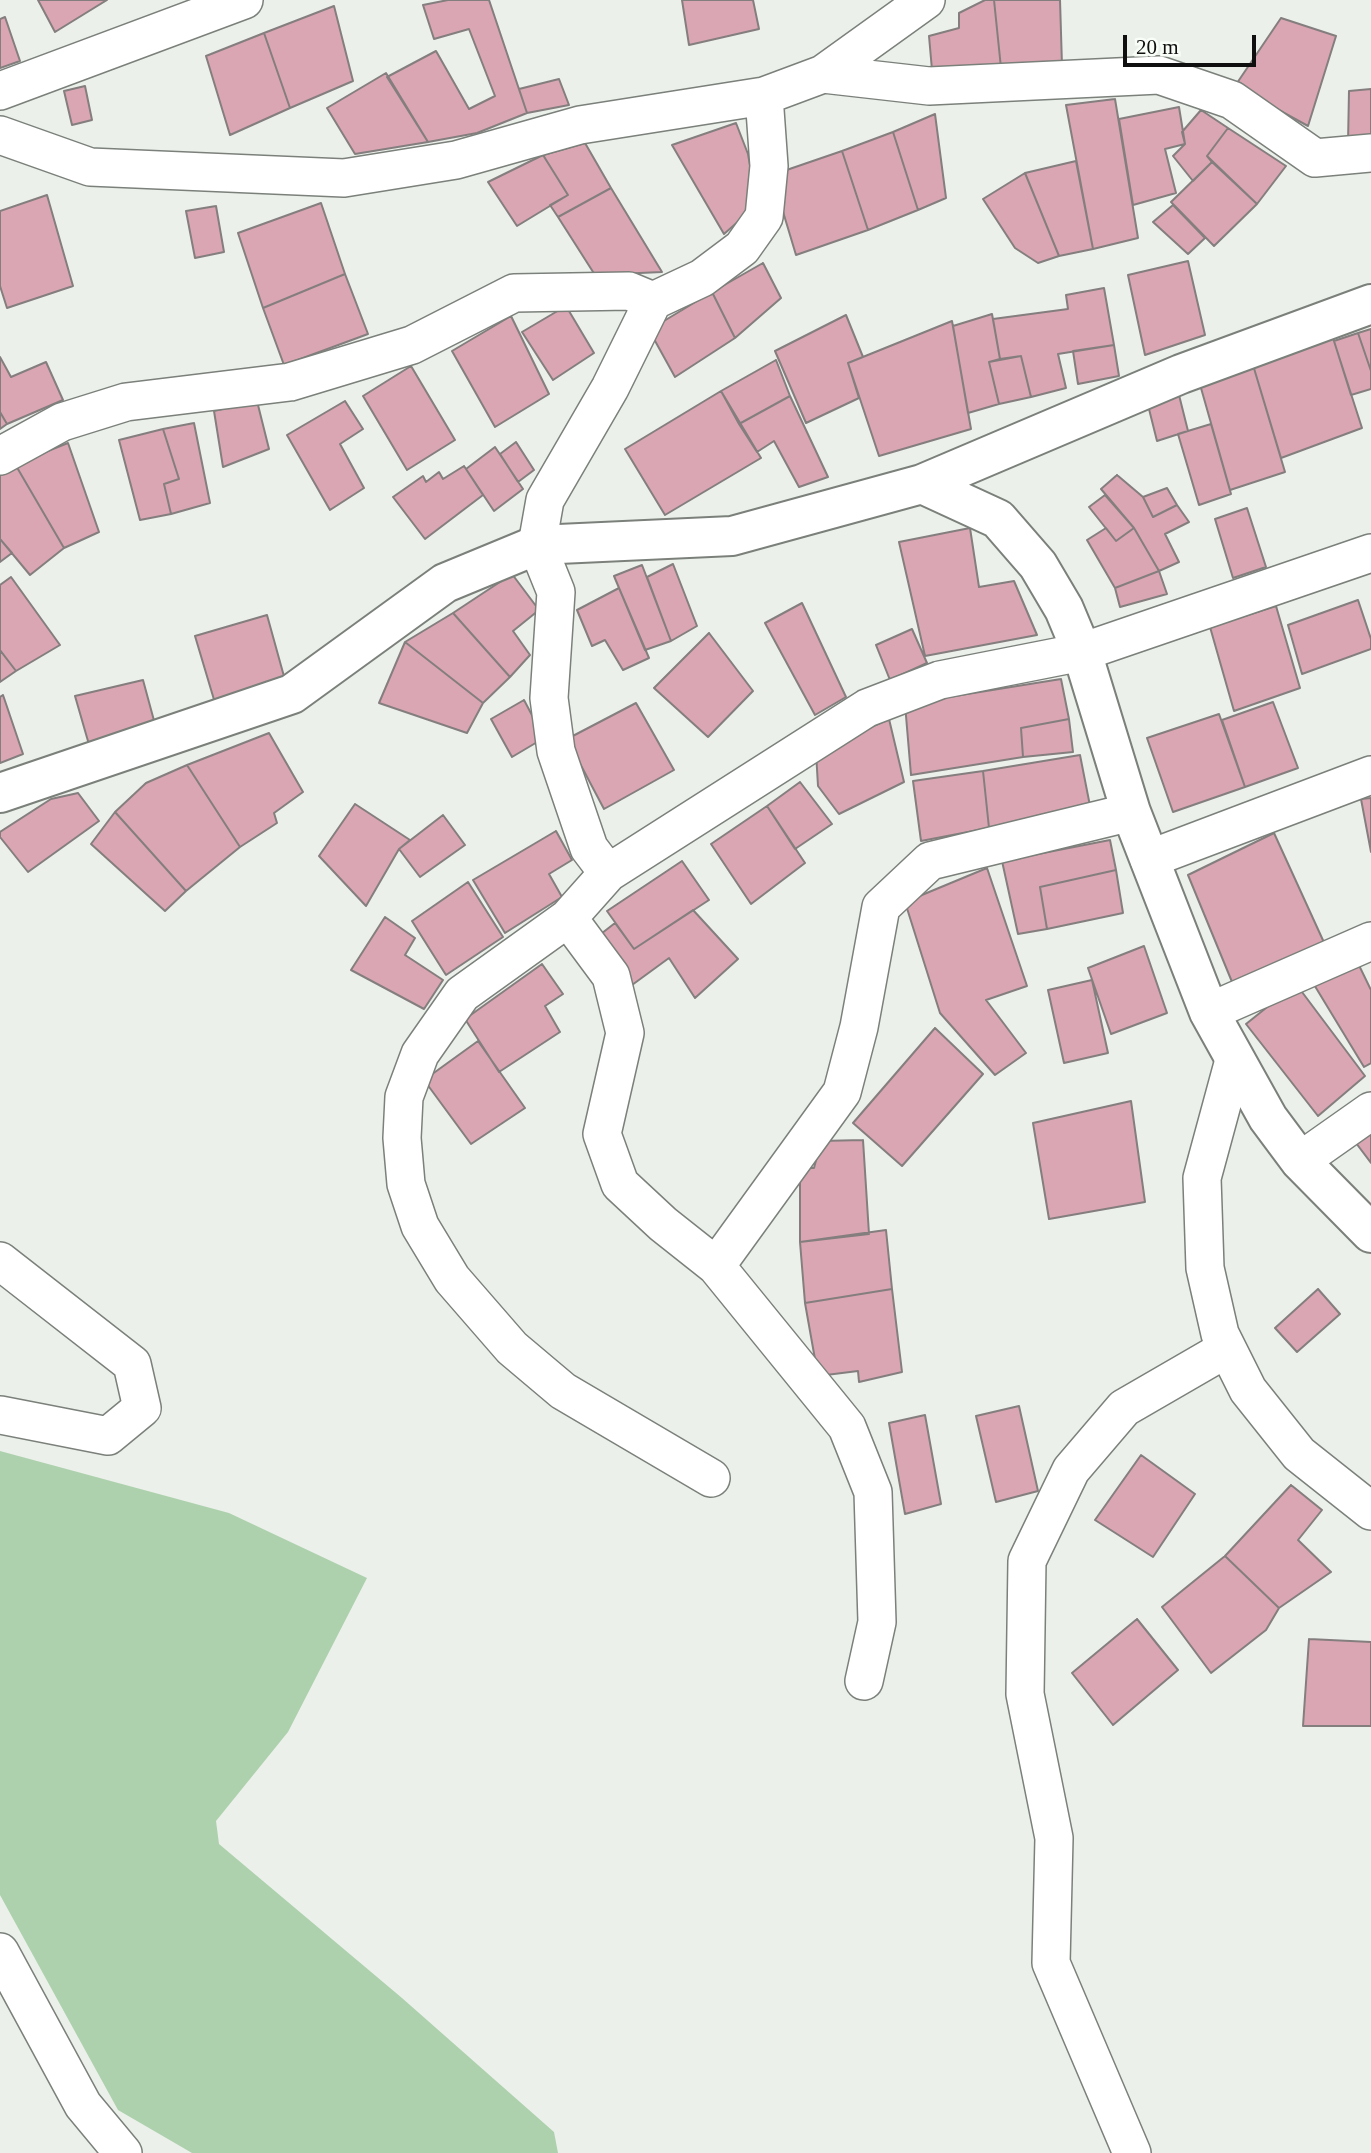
<!DOCTYPE html>
<html>
<head>
<meta charset="utf-8">
<style>
	body { margin:0 }
	#map { position:relative; width:1371px; height:2153px; overflow:hidden; background:#ebf0eb; font-family:Georgia,serif }
	canvas { display:block }
	.scale { position:absolute; left:1123px; top:35px; width:133px; height:32px; box-sizing:border-box; border:4px solid #0e0f0e; border-top:0; padding-left:9px; font-size:21px; line-height:24px; white-space:nowrap; color:#0e0f0e; -webkit-text-stroke:5px #f9fdf8; paint-order:stroke }
</style>
</head>
<body>
<div id="map">
<canvas width="1371" height="2153"></canvas>
<div class="scale">20 m</div>
</div>
<script>
const c = document.querySelector('canvas').getContext('2d');
c.lineJoin = 'round';
function fillPath(path, color) { c.fillStyle = color; c.fill(path, 'evenodd'); }
const shape = rows => new Path2D(rows.map(r => 'M' + r).join(''));
function stroke(path, color, width, dash) { c.strokeStyle = color; c.lineWidth = width; c.lineCap = dash ? 'butt' : 'round'; c.setLineDash(dash || []); c.stroke(path); }
const green = shape([
	[0,1451,229,1513,367,1578,288,1732,216,1821,219,1844,402,1998,554,2132,558,2153,192,2153,118,2110,0,1895]
]);
const building = shape([
	[38,0,107,0,55,32,38,0],
	[448,0,489,0,527,113,477,133,428,142,387,77,436,51,469,109,495,96,469,29,434,39,423,5,448,0],
	[682,0,753,0,759,29,689,45,682,0],
	[985,0,994,0,1001,68,932,70,929,36,959,28,959,13,985,0],
	[994,0,1060,0,1062,65,1001,68,994,0],
	[334,6,353,81,290,108,264,33,334,6],
	[5,17,20,61,0,68,0,19,5,17],
	[1281,18,1336,36,1308,126,1235,86,1281,18],
	[264,33,290,108,230,135,206,56,264,33],
	[386,73,428,142,355,154,327,108,386,73],
	[559,79,569,105,527,113,519,89,559,79],
	[85,86,92,120,72,125,64,91,85,86],
	[1371,89,1371,139,1348,143,1349,91,1371,89],
	[1115,99,1138,238,1093,249,1066,105,1115,99],
	[1179,107,1185,144,1165,149,1176,193,1133,205,1119,119,1179,107],
	[1201,110,1228,128,1207,156,1212,162,1193,181,1173,156,1185,144,1182,132,1201,110],
	[935,114,946,198,918,210,893,132,935,114],
	[736,123,748,154,757,205,724,234,672,145,736,123],
	[1228,128,1286,166,1257,204,1207,156,1228,128],
	[893,132,918,210,868,230,842,151,893,132],
	[585,143,611,188,558,217,550,205,568,195,543,155,585,143],
	[842,151,868,230,796,255,772,175,842,151],
	[543,155,568,195,517,226,488,182,543,155],
	[1076,161,1093,249,1059,256,1025,173,1076,161],
	[1212,162,1257,204,1214,246,1171,202,1212,162],
	[1025,173,1059,256,1038,263,1015,248,983,199,1025,173],
	[611,188,662,272,595,275,558,217,611,188],
	[47,195,73,286,7,308,0,286,0,211,47,195],
	[321,203,345,274,263,308,238,233,321,203],
	[1173,205,1205,238,1188,254,1153,222,1173,205],
	[216,206,224,252,195,258,186,211,216,206],
	[1188,261,1205,335,1145,355,1128,275,1188,261],
	[763,263,781,298,735,338,712,292,763,263],
	[345,274,368,334,284,365,263,308,345,274],
	[1104,288,1114,345,1058,354,1066,388,1031,397,1021,356,1000,359,993,319,1068,309,1066,295,1104,288],
	[712,292,735,338,675,377,649,330,712,292],
	[566,306,594,353,553,380,522,332,566,306],
	[992,314,1000,359,989,362,999,404,968,413,953,326,992,314],
	[846,315,863,357,848,363,859,398,806,423,775,351,846,315],
	[511,316,549,394,495,427,452,351,511,316],
	[952,321,971,429,879,456,848,363,952,321],
	[1371,329,1371,371,1358,333,1371,329],
	[1358,333,1371,371,1371,389,1351,395,1334,341,1358,333],
	[1333,338,1362,428,1281,458,1253,365,1333,338],
	[1114,345,1119,376,1078,384,1073,351,1114,345],
	[1021,356,1031,397,999,404,989,362,1021,356],
	[0,357,11,377,46,362,63,400,7,424,0,412,0,357],
	[776,360,790,396,739,424,721,391,776,360],
	[1253,365,1285,472,1230,490,1199,381,1253,365],
	[411,366,455,440,407,470,363,396,411,366],
	[721,391,761,458,665,515,625,449,721,391],
	[1179,395,1188,431,1157,441,1148,405,1179,395],
	[790,396,828,477,799,487,774,441,757,452,739,424,790,396],
	[257,401,269,449,223,467,214,411,257,401],
	[345,401,363,429,340,444,364,488,330,510,287,435,345,401],
	[0,412,7,424,0,429,0,412],
	[194,423,210,503,171,514,164,484,179,479,163,429,194,423],
	[1211,424,1231,494,1199,505,1178,434,1211,424],
	[163,429,179,479,164,484,171,514,140,520,119,440,163,429],
	[516,442,534,470,518,482,500,454,516,442],
	[68,443,99,532,64,548,15,464,68,443],
	[495,447,523,489,494,511,466,469,495,447],
	[15,464,64,548,30,575,0,539,0,473,15,464],
	[464,466,483,495,425,539,393,497,423,476,426,482,439,472,443,479,464,466],
	[1117,475,1143,497,1153,517,1177,505,1189,522,1165,534,1179,562,1159,571,1134,528,1101,489,1117,475],
	[1167,488,1177,505,1153,517,1143,497,1167,488],
	[1105,495,1134,528,1116,541,1089,507,1105,495],
	[1247,508,1266,567,1233,578,1215,519,1247,508],
	[970,528,979,587,1014,581,1037,635,925,656,899,542,970,528],
	[1106,528,1116,541,1134,528,1159,571,1115,588,1087,540,1106,528],
	[0,539,12,553,0,562,0,539],
	[673,564,697,626,671,641,647,577,673,564],
	[642,565,671,641,645,650,614,576,642,565],
	[1159,571,1167,594,1120,607,1115,588,1159,571],
	[512,574,539,610,513,631,530,655,510,677,453,613,512,574],
	[11,577,60,645,16,671,0,650,0,585,11,577],
	[619,588,649,658,623,670,605,640,592,646,577,610,619,588],
	[1358,600,1371,639,1371,649,1302,674,1288,625,1358,600],
	[802,603,846,697,815,715,765,623,802,603],
	[1276,606,1300,688,1234,711,1210,627,1276,606],
	[453,613,510,677,483,703,405,642,453,613],
	[267,615,285,680,215,703,195,636,267,615],
	[912,629,927,663,890,680,876,645,912,629],
	[709,633,753,691,708,737,654,688,709,633],
	[405,642,483,703,467,733,379,703,405,642],
	[0,650,16,671,0,682,0,650],
	[1061,679,1069,719,1021,728,1023,757,911,775,905,704,1061,679],
	[143,680,156,728,90,748,75,696,143,680],
	[3,695,23,754,0,763,0,697,3,695],
	[524,700,544,738,512,757,491,719,524,700],
	[1273,702,1298,768,1245,787,1222,720,1273,702],
	[636,703,674,770,604,809,567,739,636,703],
	[1219,714,1245,787,1173,812,1147,738,1219,714],
	[889,719,904,782,839,814,818,786,816,752,889,719],
	[1069,719,1073,752,1023,757,1021,728,1069,719],
	[269,733,303,792,274,813,277,823,240,847,187,765,269,733],
	[1080,755,1091,811,989,828,983,771,1080,755],
	[187,765,240,847,186,891,115,812,146,783,187,765],
	[983,771,989,828,921,841,913,781,983,771],
	[800,782,832,824,795,849,767,806,800,782],
	[78,793,99,821,28,872,0,837,0,832,51,799,78,793],
	[1371,798,1371,852,1361,799,1371,798],
	[355,804,410,840,399,849,366,906,319,856,355,804],
	[767,806,805,863,751,904,711,844,767,806],
	[115,812,186,891,165,911,91,844,115,812],
	[443,815,465,845,420,877,399,849,443,815],
	[556,831,572,860,549,874,562,897,505,933,473,880,556,831],
	[1274,833,1327,949,1237,994,1188,875,1274,833],
	[1110,840,1116,870,1040,887,1047,929,1018,934,1002,861,1110,840],
	[682,861,709,900,634,949,607,911,682,861],
	[987,868,1027,986,986,1000,1026,1053,995,1075,940,1013,905,902,987,868],
	[1116,870,1123,913,1047,929,1040,887,1116,870],
	[468,882,503,937,446,975,412,921,468,882],
	[693,910,738,959,695,998,669,958,632,985,597,937,615,923,634,949,693,910],
	[385,917,415,938,405,955,443,980,424,1009,351,970,385,917],
	[1144,946,1167,1013,1111,1034,1088,968,1144,946],
	[1354,955,1371,990,1371,1063,1364,1067,1310,978,1354,955],
	[542,964,563,994,545,1006,560,1032,499,1072,465,1019,542,964],
	[1092,980,1108,1053,1064,1063,1048,990,1092,980],
	[1296,984,1365,1076,1318,1116,1246,1024,1296,984],
	[935,1028,983,1074,902,1166,853,1123,935,1028],
	[478,1041,525,1108,471,1144,424,1080,478,1041],
	[1131,1101,1145,1202,1049,1219,1033,1123,1131,1101],
	[1371,1126,1371,1163,1353,1139,1371,1126],
	[863,1140,869,1234,800,1242,800,1168,814,1168,821,1141,863,1140],
	[886,1230,892,1289,805,1303,800,1242,886,1230],
	[892,1289,902,1372,859,1382,858,1371,818,1376,805,1303,892,1289],
	[1318,1289,1340,1314,1297,1352,1275,1328,1318,1289],
	[1019,1406,1038,1491,996,1502,976,1416,1019,1406],
	[925,1415,941,1504,905,1514,889,1423,925,1415],
	[1141,1455,1195,1494,1153,1557,1095,1520,1141,1455],
	[1291,1485,1322,1510,1298,1540,1331,1572,1279,1608,1225,1556,1291,1485],
	[1225,1556,1279,1608,1266,1630,1211,1673,1162,1607,1225,1556],
	[1137,1619,1178,1670,1113,1725,1072,1673,1137,1619],
	[1309,1639,1371,1642,1371,1726,1303,1726,1309,1639]
]);
const minor = shape([
	[823,74,926,0],
	[0,91,244,0],
	[0,135,90,167,344,178,456,160,580,125,764,96,823,74,929,86,1159,75,1232,100,1315,158,1371,153],
	[0,456,62,422,126,402,290,382,412,345,514,293,629,291,653,301],
	[1149,859,1371,775],
	[608,873,589,848,556,751,549,698,556,592,537,545,545,500,610,388,653,301,702,278,742,248,764,217,769,166,764,96],
	[568,918,611,976,625,1033,602,1134,620,1184,663,1224,716,1266,847,1427,873,1492,877,1622,864,1681],
	[1209,1012,1371,941],
	[1234,1060,1202,1178,1205,1268,1220,1334,1248,1390,1299,1454,1371,1511],
	[1300,1161,1371,1111],
	[0,1261,132,1364,142,1408,108,1436,0,1415],
	[716,1266,842,1092,859,1027,881,907,930,861,1131,812],
	[711,1478,563,1391,512,1348,452,1279,420,1226,406,1184,402,1138,404,1097,420,1054,462,994,568,918,608,873,867,708,940,680,1082,652,1371,553],
	[0,1952,83,2105,123,2153],
	[1132,2153,1051,1963,1054,1838,1025,1694,1027,1561,1071,1470,1124,1408,1226,1349]
]);
const tertiary = shape([
	[922,484,1181,374,1371,304],
	[0,793,292,694,445,583,537,545,732,536,922,484,998,519,1038,565,1064,609,1082,652,1131,812,1209,1012,1268,1118,1300,1161,1371,1233]
]);
fillPath(green, '#aed1ad');
fillPath(building, '#dba6b3');
stroke(building, '#847e7f', 2);
stroke(minor, '#7b807b', 40);
stroke(tertiary, '#7b807b', 42);
stroke(minor, '#fff', 37);
stroke(tertiary, '#fff', 38);
</script>
</body>
</html>
